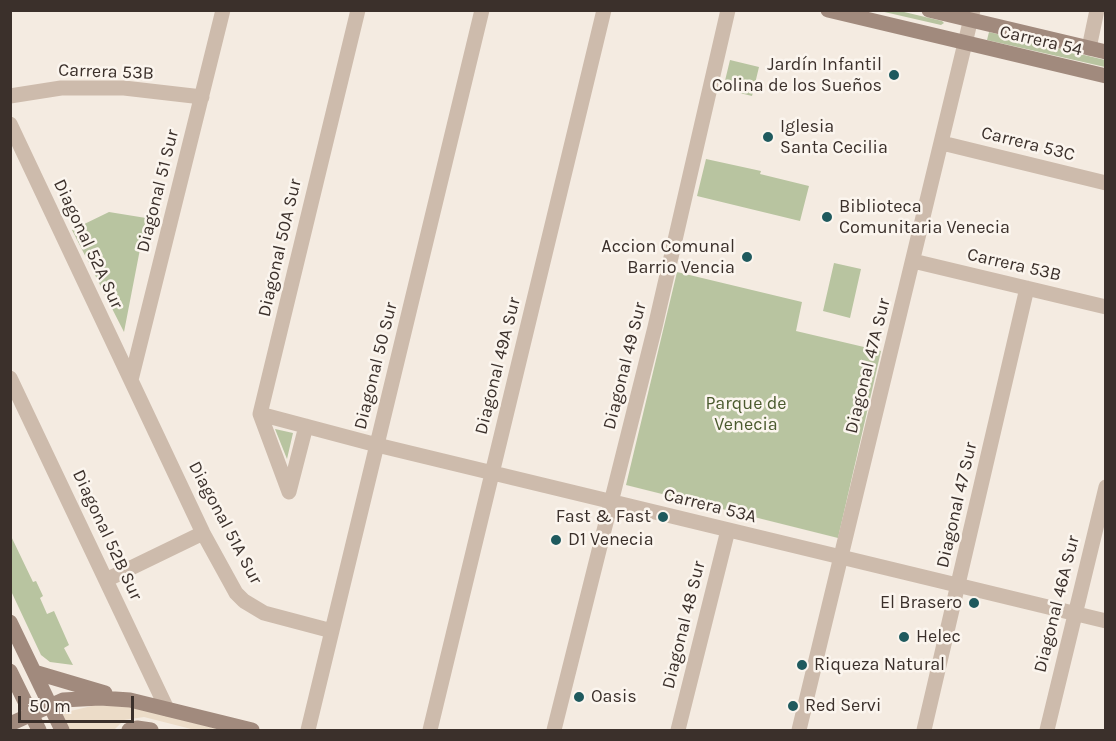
<!DOCTYPE html>
<html>
<head>
<meta charset="utf-8">
<style>
	body { margin:0 }
	#map { position:relative; width:1116px; height:741px; overflow:hidden; background:#f4ebe1; font-family:Karla,sans-serif }
	canvas { display:block }
	.frame { position:absolute; inset:0; border:12px solid #3b302b; pointer-events:none }
	.scale { position:absolute; left:18px; top:696px; width:116px; height:27px; box-sizing:border-box; border:3px solid #3b302b; border-top:0; padding-left:8px; font-size:18px; line-height:21px; white-space:nowrap; color:#3b302b; -webkit-text-stroke:4px #fbf5ee; paint-order:stroke }
</style>
</head>
<body>
<div id="map">
<canvas width="1116" height="741"></canvas>
<div class="frame"></div>
<div class="scale">50 m</div>
</div>
<script>
const c = document.querySelector('canvas').getContext('2d');
c.lineJoin = 'round';
function fillPath(path, color) { c.fillStyle = color; c.fill(path, 'evenodd'); }
const shape = rows => new Path2D(rows.map(r => 'M' + r).join(''));
function stroke(path, color, width, dash) { c.strokeStyle = color; c.lineWidth = width; c.lineCap = dash ? 'butt' : 'round'; c.setLineDash(dash || []); c.stroke(path); }
function drawText(font, color, halo, rows, align = 'center') {
  c.font = font + ' Karla,sans-serif'; c.lineWidth = 5; c.setLineDash([]); c.textBaseline = 'middle'; c.strokeStyle = halo; c.fillStyle = color; for (const [text, x, y, turn = 0] of rows) {
    c.save(); c.translate(x, y); c.rotate((+turn || 0) * Math.PI / 180); c.textAlign = isNaN(turn) ? turn : align; if (halo) c.strokeText(text, 0, 0); c.fillText(text, 0, 0); c.restore();
  }
}
const green = shape([
	[880,11,900,11,942,21,944,23,941,25],
	[989,32,1105,60,1105,67,987,40],
	[730,60,759,67,752,96,723,89],
	[706,159,761,171,760,174,809,186,800,221,697,196],
	[109,212,146,218,124,332,72,230],
	[834,263,861,269,850,318,823,311],
	[677,272,802,302,796,331,881,351,838,538,626,485],
	[275,429,293,433,287,459],
	[10,534,33,582,36,581,43,596,40,598,47,614,54,611,69,645,64,648,73,665,50,662,41,655,11,591]
]);
const plaza = shape([
	[96,705,131,707,223,730,195,730,144,717,124,720,114,730,70,730,62,713]
]);
const street = shape([
	[1089,48,1097,10],
	[10,96,61,88,124,88,202,97],
	[10,124,203,533,236,593,244,601,264,613,332,631],
	[942,143,1106,183],
	[913,261,1106,307],
	[10,378,167,709],
	[131,380,223,10],
	[260,414,377,445,1106,621],
	[289,492,260,414,358,10],
	[289,492,306,426],
	[106,580,203,533],
	[308,730,482,10],
	[430,730,604,10],
	[554,730,655,327,728,10],
	[678,730,728,530],
	[799,730,973,10],
	[924,730,1027,288],
	[1047,730,1106,487]
]);
const secondary = shape([
	[828,10,1106,76],
	[929,10,1106,52],
	[10,622,62,730],
	[10,671,39,730],
	[34,672,105,693],
	[10,724,63,700,100,698,130,700,252,730],
	[129,730,137,728,151,730]
]);
const markers = [
	[894,75,6,"#1f5a5e"],
	[768,137,6,"#1f5a5e"],
	[827,217,6,"#1f5a5e"],
	[747,257,6,"#1f5a5e"],
	[663,517,6,"#1f5a5e"],
	[556,540,6,"#1f5a5e"],
	[974,603,6,"#1f5a5e"],
	[904,637,6,"#1f5a5e"],
	[802,665,6,"#1f5a5e"],
	[579,697,6,"#1f5a5e"],
	[793,706,6,"#1f5a5e"]
];
const streetNames = [
	["Carrera 54",1041,41,13],
	["Carrera 53B",106,72,2],
	["Carrera 53C",1028,144,14],
	["Diagonal 51 Sur",158,191,-76],
	["Diagonal 52A Sur",88,244,65],
	["Diagonal 50A Sur",280,248,-77],
	["Carrera 53B",1014,265,13],
	["Diagonal 50 Sur",376,366,-76],
	["Diagonal 49A Sur",498,366,-76],
	["Diagonal 49 Sur",625,366,-76],
	["Diagonal 47A Sur",868,366,-76],
	["Diagonal 47 Sur",957,505,-77],
	["Carrera 53A",710,506,14],
	["Diagonal 51A Sur",225,523,62],
	["Diagonal 52B Sur",107,535,65],
	["Diagonal 46A Sur",1057,604,-76],
	["Diagonal 48 Sur",684,625,-76]
];
const poiNames = [
	["Jardín Infantil",882,65,"right"],
	["Colina de los Sueños",882,86,"right"],
	["Iglesia",780,127],
	["Santa Cecilia",780,148],
	["Biblioteca",839,207],
	["Comunitaria Venecia",839,228],
	["Accion Comunal",735,247,"right"],
	["Barrio Vencia",735,268,"right"],
	["Fast & Fast",651,517,"right"],
	["D1 Venecia",568,540],
	["El Brasero",962,603,"right"],
	["Helec",916,637],
	["Riqueza Natural",814,665],
	["Oasis",591,697],
	["Red Servi",805,706]
];
const parkNames = [
	["Parque de",746,404],
	["Venecia",746,425]
];
fillPath(green, '#b8c4a0');
fillPath(plaza, '#ecdcc8');
stroke(street, '#cdbbac', 15);
stroke(secondary, '#a18a7d', 15);
for (const [x, y, r, color] of markers) { const dot = new Path2D(); dot.arc(x, y, r, 0, 2 * Math.PI); c.fillStyle = color; c.fill(dot); stroke(dot, '#fbf5ee', 2); }
drawText('18px', '#3b302b', '#fbf5ee', streetNames);
drawText('18px', '#3b302b', '#fbf5ee', poiNames, 'left');
drawText('18px', '#4a5a2e', '#fbf5ee', parkNames);
</script>
</body>
</html>
